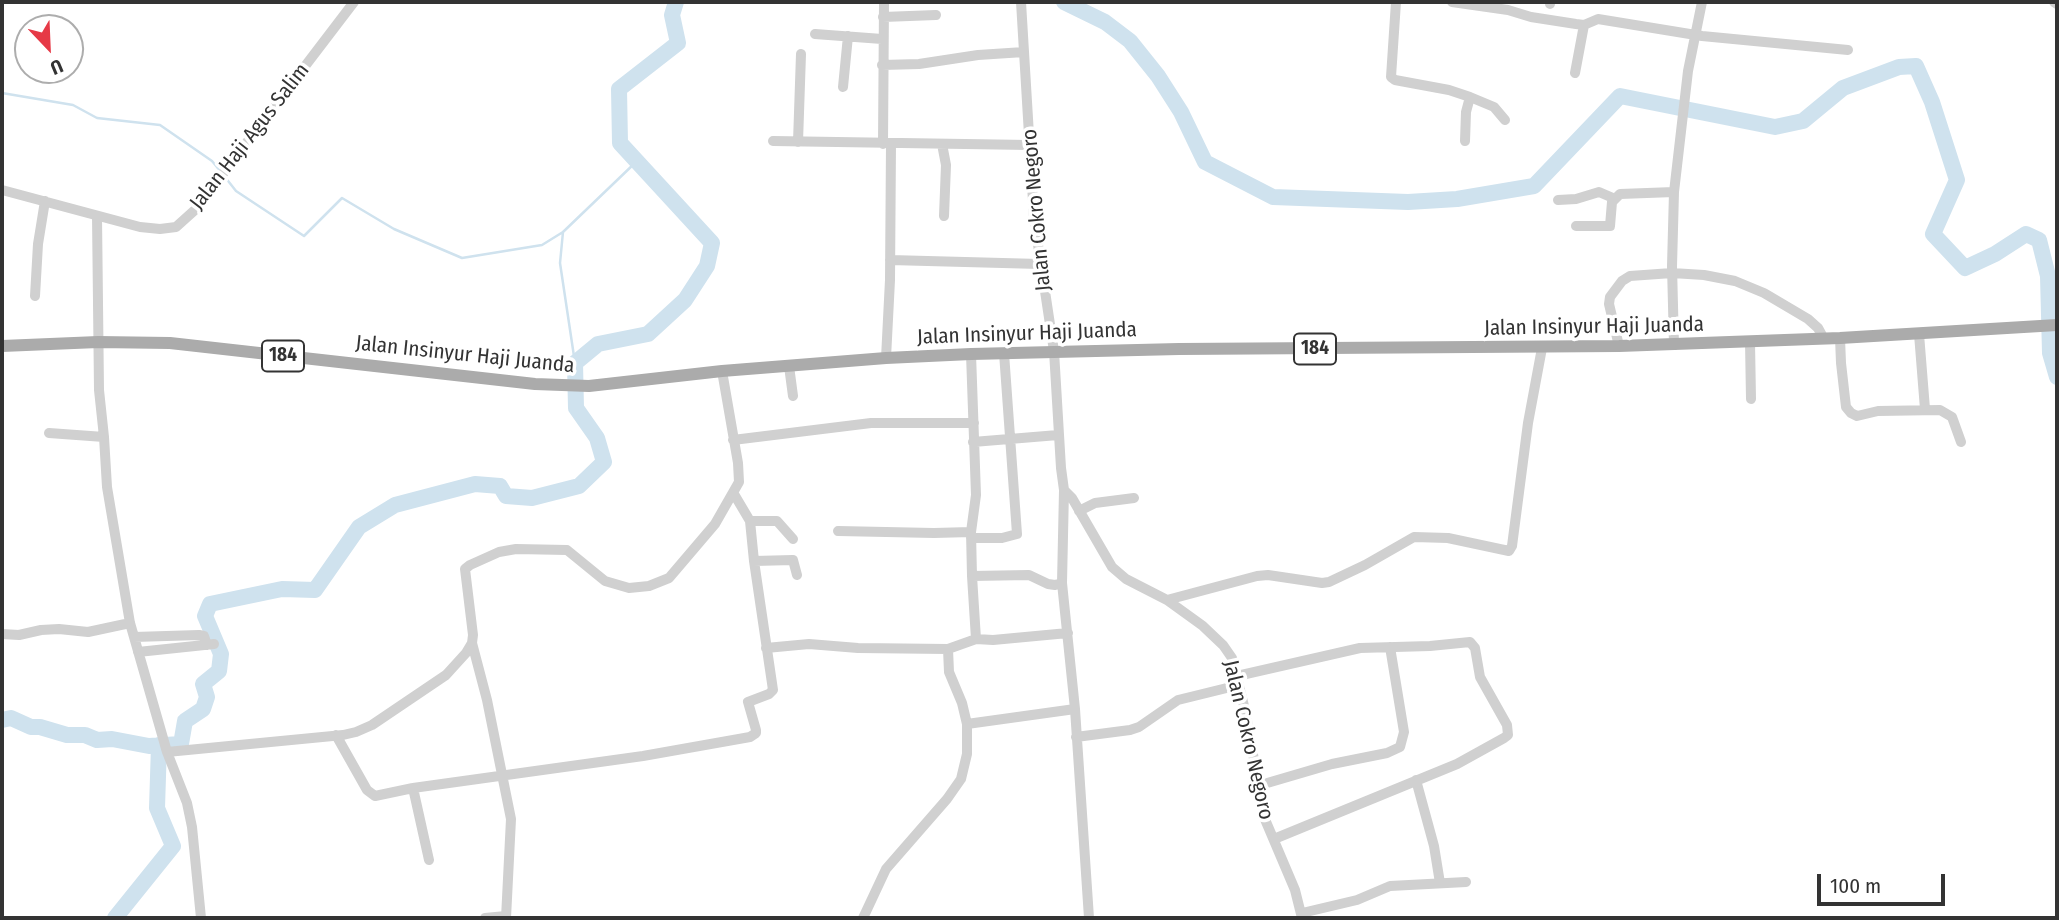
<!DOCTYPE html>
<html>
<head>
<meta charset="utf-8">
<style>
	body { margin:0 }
	#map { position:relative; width:2059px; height:920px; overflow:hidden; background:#fff; font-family:"Fira Sans Condensed",sans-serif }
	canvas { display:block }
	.frame { position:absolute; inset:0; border:4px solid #333; pointer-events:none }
	.north { position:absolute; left:14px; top:14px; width:70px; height:70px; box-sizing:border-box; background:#fff; border:2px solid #adadad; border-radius:50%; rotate:157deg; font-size:19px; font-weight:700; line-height:28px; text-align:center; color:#333 }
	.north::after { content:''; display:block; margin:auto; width:24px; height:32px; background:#e63946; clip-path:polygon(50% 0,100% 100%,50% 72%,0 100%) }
	.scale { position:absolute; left:1817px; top:874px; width:128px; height:32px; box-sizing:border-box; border:4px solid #333; border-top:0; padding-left:9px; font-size:21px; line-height:24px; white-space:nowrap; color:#333; -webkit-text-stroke:5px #fff; paint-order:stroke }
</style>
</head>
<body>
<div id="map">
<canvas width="2059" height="920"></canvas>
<div class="frame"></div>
<div class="north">U</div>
<div class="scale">100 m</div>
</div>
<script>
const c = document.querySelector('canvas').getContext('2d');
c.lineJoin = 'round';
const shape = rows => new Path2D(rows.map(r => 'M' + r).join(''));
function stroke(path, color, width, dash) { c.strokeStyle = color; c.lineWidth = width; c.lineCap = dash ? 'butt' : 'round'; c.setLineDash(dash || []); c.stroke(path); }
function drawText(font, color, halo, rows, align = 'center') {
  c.font = font + ' "Fira Sans Condensed",sans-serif'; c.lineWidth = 7; c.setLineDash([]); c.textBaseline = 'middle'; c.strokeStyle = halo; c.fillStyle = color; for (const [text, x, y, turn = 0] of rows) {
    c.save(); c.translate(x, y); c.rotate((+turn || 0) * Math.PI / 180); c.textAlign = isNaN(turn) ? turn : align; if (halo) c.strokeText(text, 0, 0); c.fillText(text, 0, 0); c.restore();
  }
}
const stream = shape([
	[554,2,569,2],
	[2,93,73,105,97,118,160,125,212,161,221,172],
	[225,177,236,191,304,236,342,198,394,229,462,258,542,245,563,232,636,162],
	[563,232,560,263,575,363]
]);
const river = shape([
	[1064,2,1105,22,1130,41,1158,76,1181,112,1205,162,1273,197,1408,202,1457,199,1534,186,1620,96,1775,127,1803,121,1843,88,1899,67,1916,66,1932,102,1957,180,1933,234,1965,268,1995,254,2026,234,2039,240,2048,276,2050,353,2057,377],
	[2,720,11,718,31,727,40,727,67,735,85,735,97,740,112,739,149,746,181,744,185,721,203,709,207,697,203,684,219,671,221,654,205,616,210,604,282,589,315,590,359,527,395,505,475,484,500,486,506,496,532,498,579,486,604,462,597,438,576,408,575,363,598,344,648,334,685,300,707,266,712,243,620,143,619,89,678,43,672,15,676,2],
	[115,918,173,846,157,808,159,745]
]);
const minor = shape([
	[1021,2,1034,218,1054,351,1061,468,1064,490,1062,583,1075,709,1089,918],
	[1396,2,1391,77,1395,80,1449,90,1470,97,1494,107,1505,120],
	[1452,2,1508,10,1531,17,1576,24,1584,25,1598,19,1702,36,1848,50],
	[2054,2,2057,4],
	[1550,4,1550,2],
	[883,17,936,15],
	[815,34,882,39],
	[882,65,919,64,978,55,1024,52],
	[1575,73,1584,25],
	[843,87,848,36],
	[773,141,1029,145],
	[1465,141,1466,112,1470,97],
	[798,142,801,54],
	[883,144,884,2],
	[942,144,946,165,944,216],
	[2,190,140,227,160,229,176,227,196,209,354,2],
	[1558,200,1576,199,1599,192,1613,198],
	[97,216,99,390,104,437,107,487,130,623,167,752,187,803,192,827,201,918],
	[1576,226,1610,226,1612,202,1620,194,1674,192],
	[890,260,1040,264],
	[35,296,38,244,45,201],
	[1919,334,1925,409],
	[1840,338,1841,363,1846,407,1851,413,1857,416,1878,411,1940,410,1952,417,1961,442],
	[1750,342,1751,399],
	[1674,345,1672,266,1674,192,1688,71,1702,2],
	[1619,346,1609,304,1610,297,1622,281,1630,276,1672,273,1704,275,1735,281,1764,293,1808,319,1818,328,1824,339],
	[971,354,976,495,971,532,972,576,976,639],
	[886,358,890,280,891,144],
	[789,366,793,396],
	[49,433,104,437],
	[733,440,871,423,974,423],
	[973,442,1058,435],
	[1064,490,1072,498,1112,567,1126,579,1167,600,1203,626,1223,645,1232,658,1246,714,1264,817,1295,890,1302,918],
	[734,494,750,521,754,561,793,560,797,575],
	[1079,511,1095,503,1134,498],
	[750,521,777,521,793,539],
	[838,531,934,533,971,532],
	[971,538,1002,538,1017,534,1004,353],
	[972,576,1029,575,1048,584,1055,585,1062,583],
	[1167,600,1257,576,1268,575,1322,583,1329,582,1365,565,1414,537,1448,538,1509,551,1512,546,1528,423,1542,348],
	[2,634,19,635,41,630,59,629,88,632,130,623],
	[134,637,199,635,204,636,207,645],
	[472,643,487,700,511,819,506,918],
	[766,648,809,644,858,648,948,649,976,639,993,640,1068,633],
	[948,649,949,672,962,703,967,724,1075,709],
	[138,652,214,644],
	[1237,676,1360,648,1430,646,1470,642,1475,648,1480,677,1507,725,1508,735,1504,738,1457,764,1274,839],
	[336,735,367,790,375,796,413,788,643,756,750,737,756,733,756,730,748,702,769,694,773,690,754,561],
	[1076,737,1130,730,1139,727,1178,700,1239,685],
	[167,752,343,735,356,732,372,725,446,675,466,653,472,643,473,635,465,569,470,565,499,552,516,549,567,550,605,581,629,588,649,586,669,578,715,524,739,482,738,463,722,371],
	[1416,780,1434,846,1440,883],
	[1257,786,1332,764,1387,753,1400,747,1404,732,1390,647],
	[413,788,429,860],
	[1302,913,1357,900,1390,886,1466,882],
	[485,918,506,916],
	[863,918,886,869,947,799,961,779,967,754,967,724]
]);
const major = shape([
	[2,346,98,342,170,343,535,384,589,386,722,371,886,358,971,354,1179,349,1619,346,1840,338,2057,325]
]);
const shields = [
	[1315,349,42],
	[283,356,42]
];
const shieldNames = [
	["184",1315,349],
	["184",283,356]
];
const streetNames = [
	["Jalan Haji Agus Salim",250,137,-52],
	["Jalan Cokro Negoro",1037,210,-95],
	["Jalan Insinyur Haji Juanda",1594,327,-1],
	["Jalan Insinyur Haji Juanda",1027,334,-2],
	["Jalan Insinyur Haji Juanda",465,355,6],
	["Jalan Cokro Negoro",1248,740,77]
];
stroke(stream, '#cfe2ee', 2.5);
stroke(river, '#cfe2ee', 16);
stroke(minor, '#d0d0d0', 10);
stroke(major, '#ababab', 12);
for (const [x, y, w] of shields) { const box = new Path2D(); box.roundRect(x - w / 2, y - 15.5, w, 31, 5); c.fillStyle = '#fff'; c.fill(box); stroke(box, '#333', 2); }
drawText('bold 19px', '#333', null, shieldNames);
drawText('21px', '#333', '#fff', streetNames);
</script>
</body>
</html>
